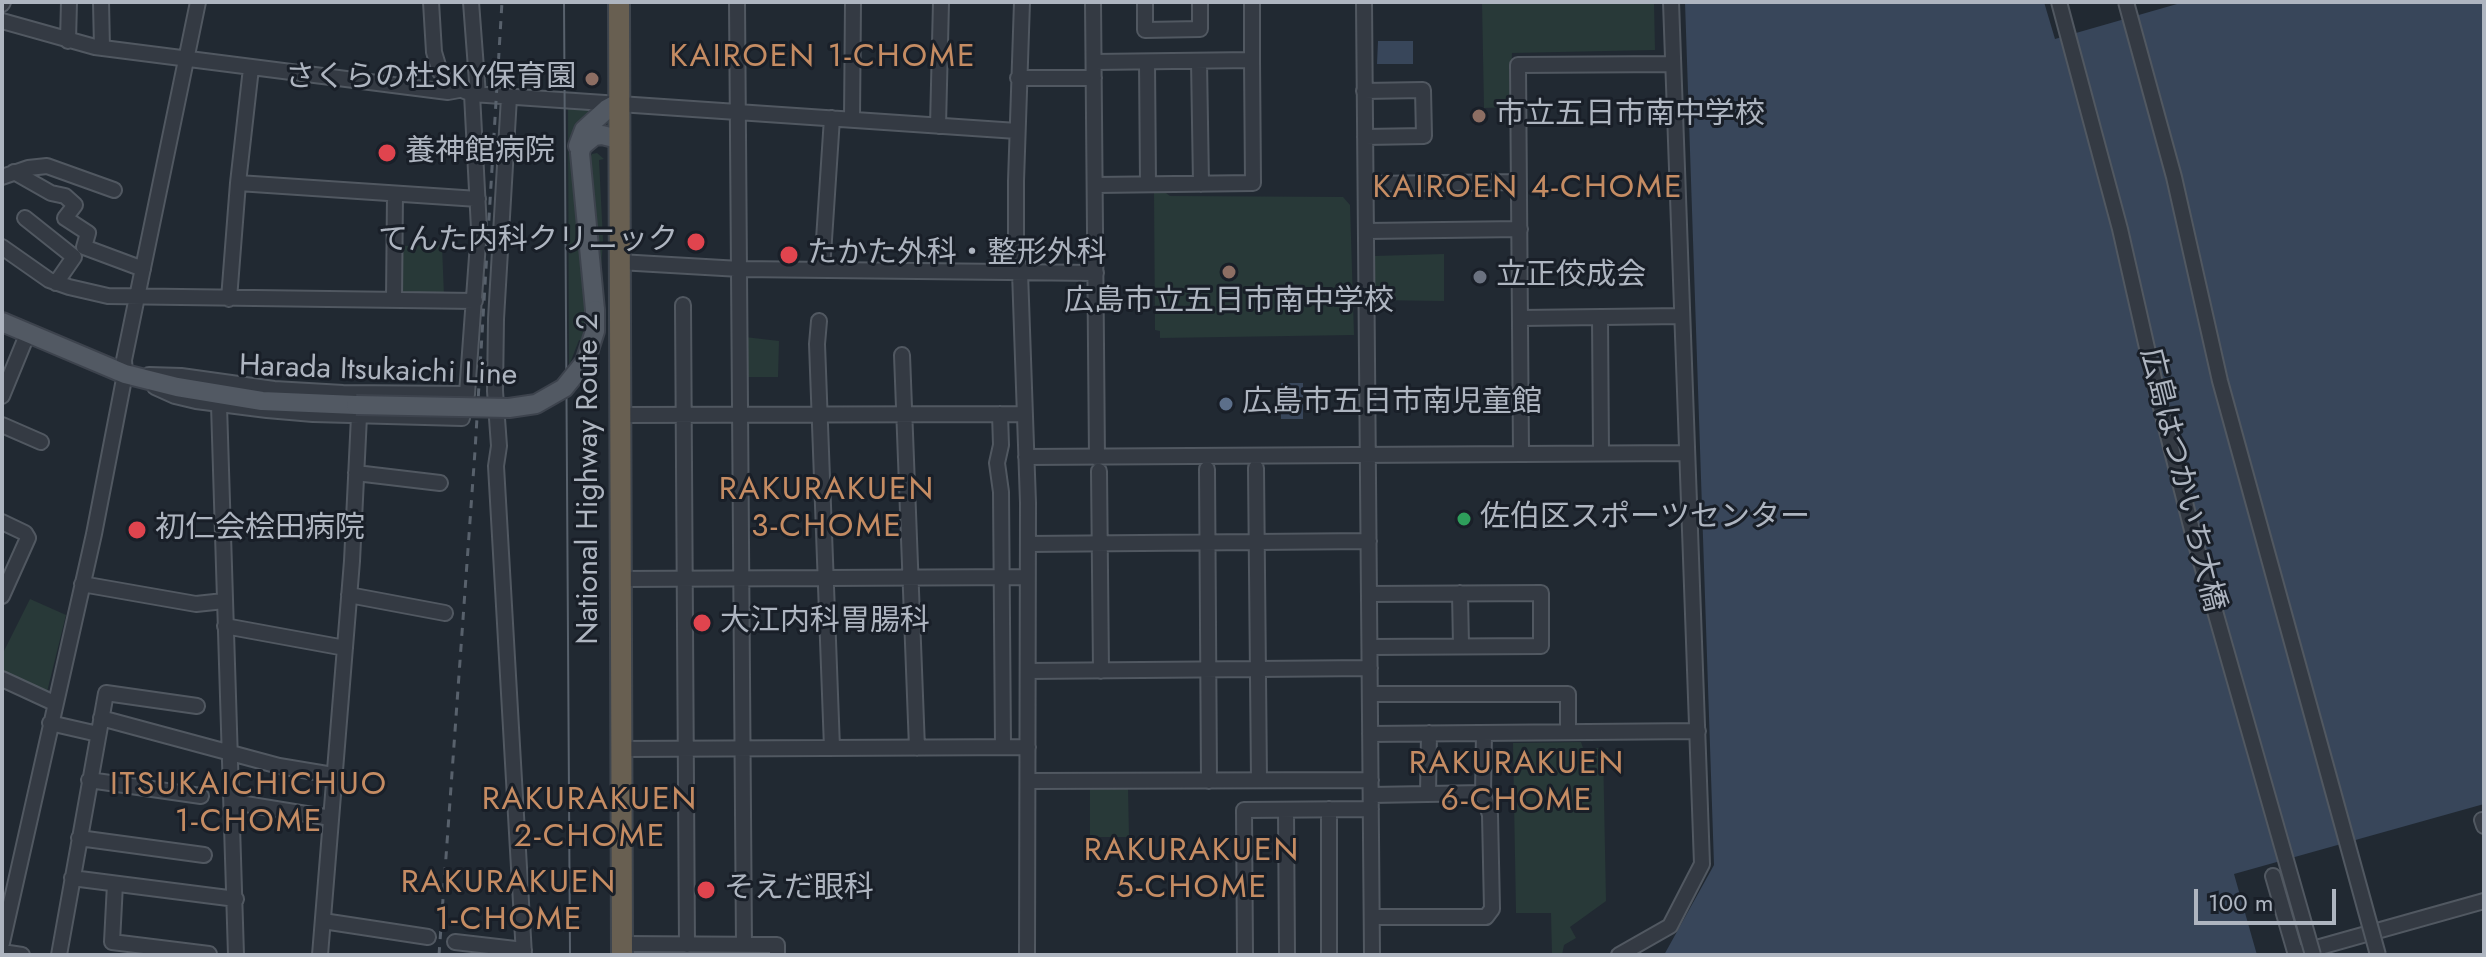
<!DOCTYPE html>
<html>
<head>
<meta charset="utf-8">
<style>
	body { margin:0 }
	#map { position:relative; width:2486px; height:957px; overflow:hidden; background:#212932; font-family:Jost,sans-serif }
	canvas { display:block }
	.frame { position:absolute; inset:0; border:4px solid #aeb5c0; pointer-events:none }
	.scale { position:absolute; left:2194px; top:889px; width:142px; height:36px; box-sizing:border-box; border:4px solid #aeb5c0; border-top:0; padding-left:10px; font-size:24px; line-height:28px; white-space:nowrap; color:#aeb5c0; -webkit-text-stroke:6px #191f28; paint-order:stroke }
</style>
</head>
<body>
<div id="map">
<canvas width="2486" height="957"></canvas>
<div class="frame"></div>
<div class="scale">100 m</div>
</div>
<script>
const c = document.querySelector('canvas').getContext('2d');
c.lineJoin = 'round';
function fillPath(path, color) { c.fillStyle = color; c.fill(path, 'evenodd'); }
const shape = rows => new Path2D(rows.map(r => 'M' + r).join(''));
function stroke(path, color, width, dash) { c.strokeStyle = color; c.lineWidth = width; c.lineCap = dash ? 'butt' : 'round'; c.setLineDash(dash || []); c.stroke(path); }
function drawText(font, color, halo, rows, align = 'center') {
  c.font = font + ' Jost,"Noto Sans JP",sans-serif'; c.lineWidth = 6; c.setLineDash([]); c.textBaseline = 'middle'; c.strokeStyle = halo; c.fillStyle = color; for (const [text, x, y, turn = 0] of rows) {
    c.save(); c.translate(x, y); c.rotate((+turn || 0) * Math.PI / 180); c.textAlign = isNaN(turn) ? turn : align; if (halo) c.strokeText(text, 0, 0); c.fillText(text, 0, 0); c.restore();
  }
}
const green = shape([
	[1482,2,1654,2,1655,50,1512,53,1510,107,1484,108],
	[568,107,596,108,571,147,588,322,585,340,579,340,569,366],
	[597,153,604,159,599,160,603,240,600,286,589,160,592,154],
	[1154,193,1166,193,1170,196,1343,197,1350,205,1354,335,1160,338,1160,331,1155,330],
	[442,245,444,296,398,296,399,246],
	[1444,254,1444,301,1373,300,1373,256],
	[745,337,779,341,778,377,745,377],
	[30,599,66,615,47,692,2,671,2,655],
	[1581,742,1583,748,1603,748,1606,901,1570,927,1576,938,1564,945,1562,955,1552,955,1551,913,1516,913,1513,743],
	[1128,787,1129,837,1090,837,1090,788]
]);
const water = shape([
	[1685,2,2044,2,2055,39,2184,2,2484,2,2484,804,2234,874,2257,955,1664,955,1714,865],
	[1378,41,1413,41,1413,64,1377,64],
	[1281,383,1303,383,1303,419,1281,419]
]);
const minor = shape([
	[101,2,102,48],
	[431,2,434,52,440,72,452,86,472,94,1017,131],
	[471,2,478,95],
	[737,2,744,945],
	[1022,2,1016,181,1016,252,1020,272,1028,503,1027,955],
	[1093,2,1097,458],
	[1145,2,1145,30,1200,29,1200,2],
	[1252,2,1252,60],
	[1364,2,1372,955],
	[2,4,3,2],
	[2,21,95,47,448,92,459,90],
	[68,41,69,2],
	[1199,61,1201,184],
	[1094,62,1252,60,1253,183,1096,185],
	[1147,62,1148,184],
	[1018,78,1094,78],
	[1364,91,1423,90,1424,136,1365,137],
	[509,97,496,319,495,391,499,446,496,466,524,955],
	[852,119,853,2],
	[938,126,941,2],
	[14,172,51,193,65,196,75,205,65,218,88,233,84,247,143,269],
	[2,177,28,168,47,166,114,190],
	[238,183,478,199],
	[1366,184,1519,182],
	[25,218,74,257,56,283],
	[1367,231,1520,229],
	[2,247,49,280,69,287,108,296,475,301],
	[619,262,740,269,1096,273],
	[822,270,832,118],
	[229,299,238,183,251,68],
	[394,300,395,194],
	[683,305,687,945],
	[1600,317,1601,453],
	[1521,318,1682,316],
	[819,321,817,344,832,748],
	[902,355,917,748],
	[149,375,181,376,274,389,343,393,467,394],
	[155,387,175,396,196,401,267,410,313,414,462,418,467,394,479,229,472,94],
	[2,396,27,335],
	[219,405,236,955],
	[1000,414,1001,445,997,463,1001,492,1003,747],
	[620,415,1025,414],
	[2,425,41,442],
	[1521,454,1518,65,1672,64],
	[1026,457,1686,453],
	[1256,468,1259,780],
	[1207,469,1209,781],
	[1099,471,1101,671],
	[356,473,440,483],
	[2,522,25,533,28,538,2,596],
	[1028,544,1369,541],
	[620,579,1027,577],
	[82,584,196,604,224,601],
	[1460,593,1461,646],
	[1370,594,1541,593,1541,646,1370,647],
	[349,595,445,613],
	[225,626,345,648],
	[1028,671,1370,668],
	[2,679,54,703],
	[1370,694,1568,694,1568,732],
	[101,718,279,766,333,775],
	[50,723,98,734],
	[1370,734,1698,731],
	[621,749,1028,747],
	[89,780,201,796],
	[1028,781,1371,780],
	[1428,794,1429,733],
	[1371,795,1483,793],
	[233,802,331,818],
	[1329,809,1329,955],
	[1286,810,1287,955],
	[2482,820,2484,826],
	[79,838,204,855],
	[2273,876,2296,955],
	[72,878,236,899],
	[115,884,112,942,209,954],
	[1372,917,1486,917,1492,909,1490,815,1483,793,1484,733],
	[323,921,428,937],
	[455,942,524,950],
	[2,943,94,534,125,374,124,360,198,2],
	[622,944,777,945,777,955],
	[2,952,22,955],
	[2295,954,2484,901],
	[59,955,106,693,197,706],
	[320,955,352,561,359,416],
	[1245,955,1244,810,1371,809],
	[1619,955,1670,926,1702,864,1671,2]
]);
const major = shape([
	[578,146,584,130,607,109,618,103],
	[595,310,580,153,582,146,594,136,602,135,618,139],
	[2,322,125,374,177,387,262,401,356,405]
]);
const highway = shape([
	[619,2,622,955]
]);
const tram = shape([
	[564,2,570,955]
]);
const rail = shape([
	[439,955,475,451,502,2]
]);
const minorBridge = shape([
	[2059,2,2120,229,2157,392,2193,534,2313,955],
	[2126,2,2174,177,2220,381,2378,955]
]);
const majorBridge = shape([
	[356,405,509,408,536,404,564,388,585,362,595,331,595,310]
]);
const markers = [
	[592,79,8,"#8d6e63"],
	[1479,116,8,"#8d6e63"],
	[387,153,10,"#e0444e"],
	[696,242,10,"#e0444e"],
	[789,255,10,"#e0444e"],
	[1229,272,8,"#8d6e63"],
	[1480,277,8,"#6b7280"],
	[1226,404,8,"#5c6f8a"],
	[1464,519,8,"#2e9e5b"],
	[137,530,10,"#e0444e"],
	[702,623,10,"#e0444e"],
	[706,890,10,"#e0444e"]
];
const poiNames = [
	["さくらの杜SKY保育園",576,79,"right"],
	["市立五日市南中学校",1495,116],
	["養神館病院",405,153],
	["てんた内科クリニック",678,242,"right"],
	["たかた外科・整形外科",807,255],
	["立正佼成会",1496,277],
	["広島市立五日市南中学校",1229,303,"center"],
	["広島市五日市南児童館",1242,404],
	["佐伯区スポーツセンター",1480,519],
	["初仁会桧田病院",155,530],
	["大江内科胃腸科",720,623],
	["そえだ眼科",724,890]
];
const streetNames = [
	["Harada Itsukaichi Line",378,372,2],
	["National Highway Route 2",590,479,-90],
	["広島はつかいち大橋",2181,480,76]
];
const neighbourhoodNames = [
	["KAIROEN 1-CHOME",823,58],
	["KAIROEN 4-CHOME",1528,189],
	["RAKURAKUEN",827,491],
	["3-CHOME",827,528],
	["RAKURAKUEN",1517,765],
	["6-CHOME",1517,802],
	["ITSUKAICHICHUO",249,786],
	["1-CHOME",249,823],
	["RAKURAKUEN",590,801],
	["2-CHOME",590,838],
	["RAKURAKUEN",1192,852],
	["5-CHOME",1192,889],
	["RAKURAKUEN",509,884],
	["1-CHOME",509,921]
];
fillPath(green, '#283938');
fillPath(water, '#38465a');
stroke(minor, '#515861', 18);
stroke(major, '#3d434d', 22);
stroke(highway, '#3e454e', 24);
stroke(minor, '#343a43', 14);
stroke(major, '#525963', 18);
stroke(highway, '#685f51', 20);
stroke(tram, '#58616c', 2);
stroke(rail, '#58616c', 3, [8, 8]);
stroke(minorBridge, '#515861', 18, []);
stroke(majorBridge, '#3d434d', 22, []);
stroke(minorBridge, '#343a43', 14);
stroke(majorBridge, '#525963', 18);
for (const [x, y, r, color] of markers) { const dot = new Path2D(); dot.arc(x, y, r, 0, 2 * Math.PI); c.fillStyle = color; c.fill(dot); stroke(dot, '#191f28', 3); }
drawText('30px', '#aeb5c0', '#191f28', poiNames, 'left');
drawText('30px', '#aeb5c0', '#191f28', streetNames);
c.letterSpacing = '2px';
drawText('32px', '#c58c63', '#191f28', neighbourhoodNames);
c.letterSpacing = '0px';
</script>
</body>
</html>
